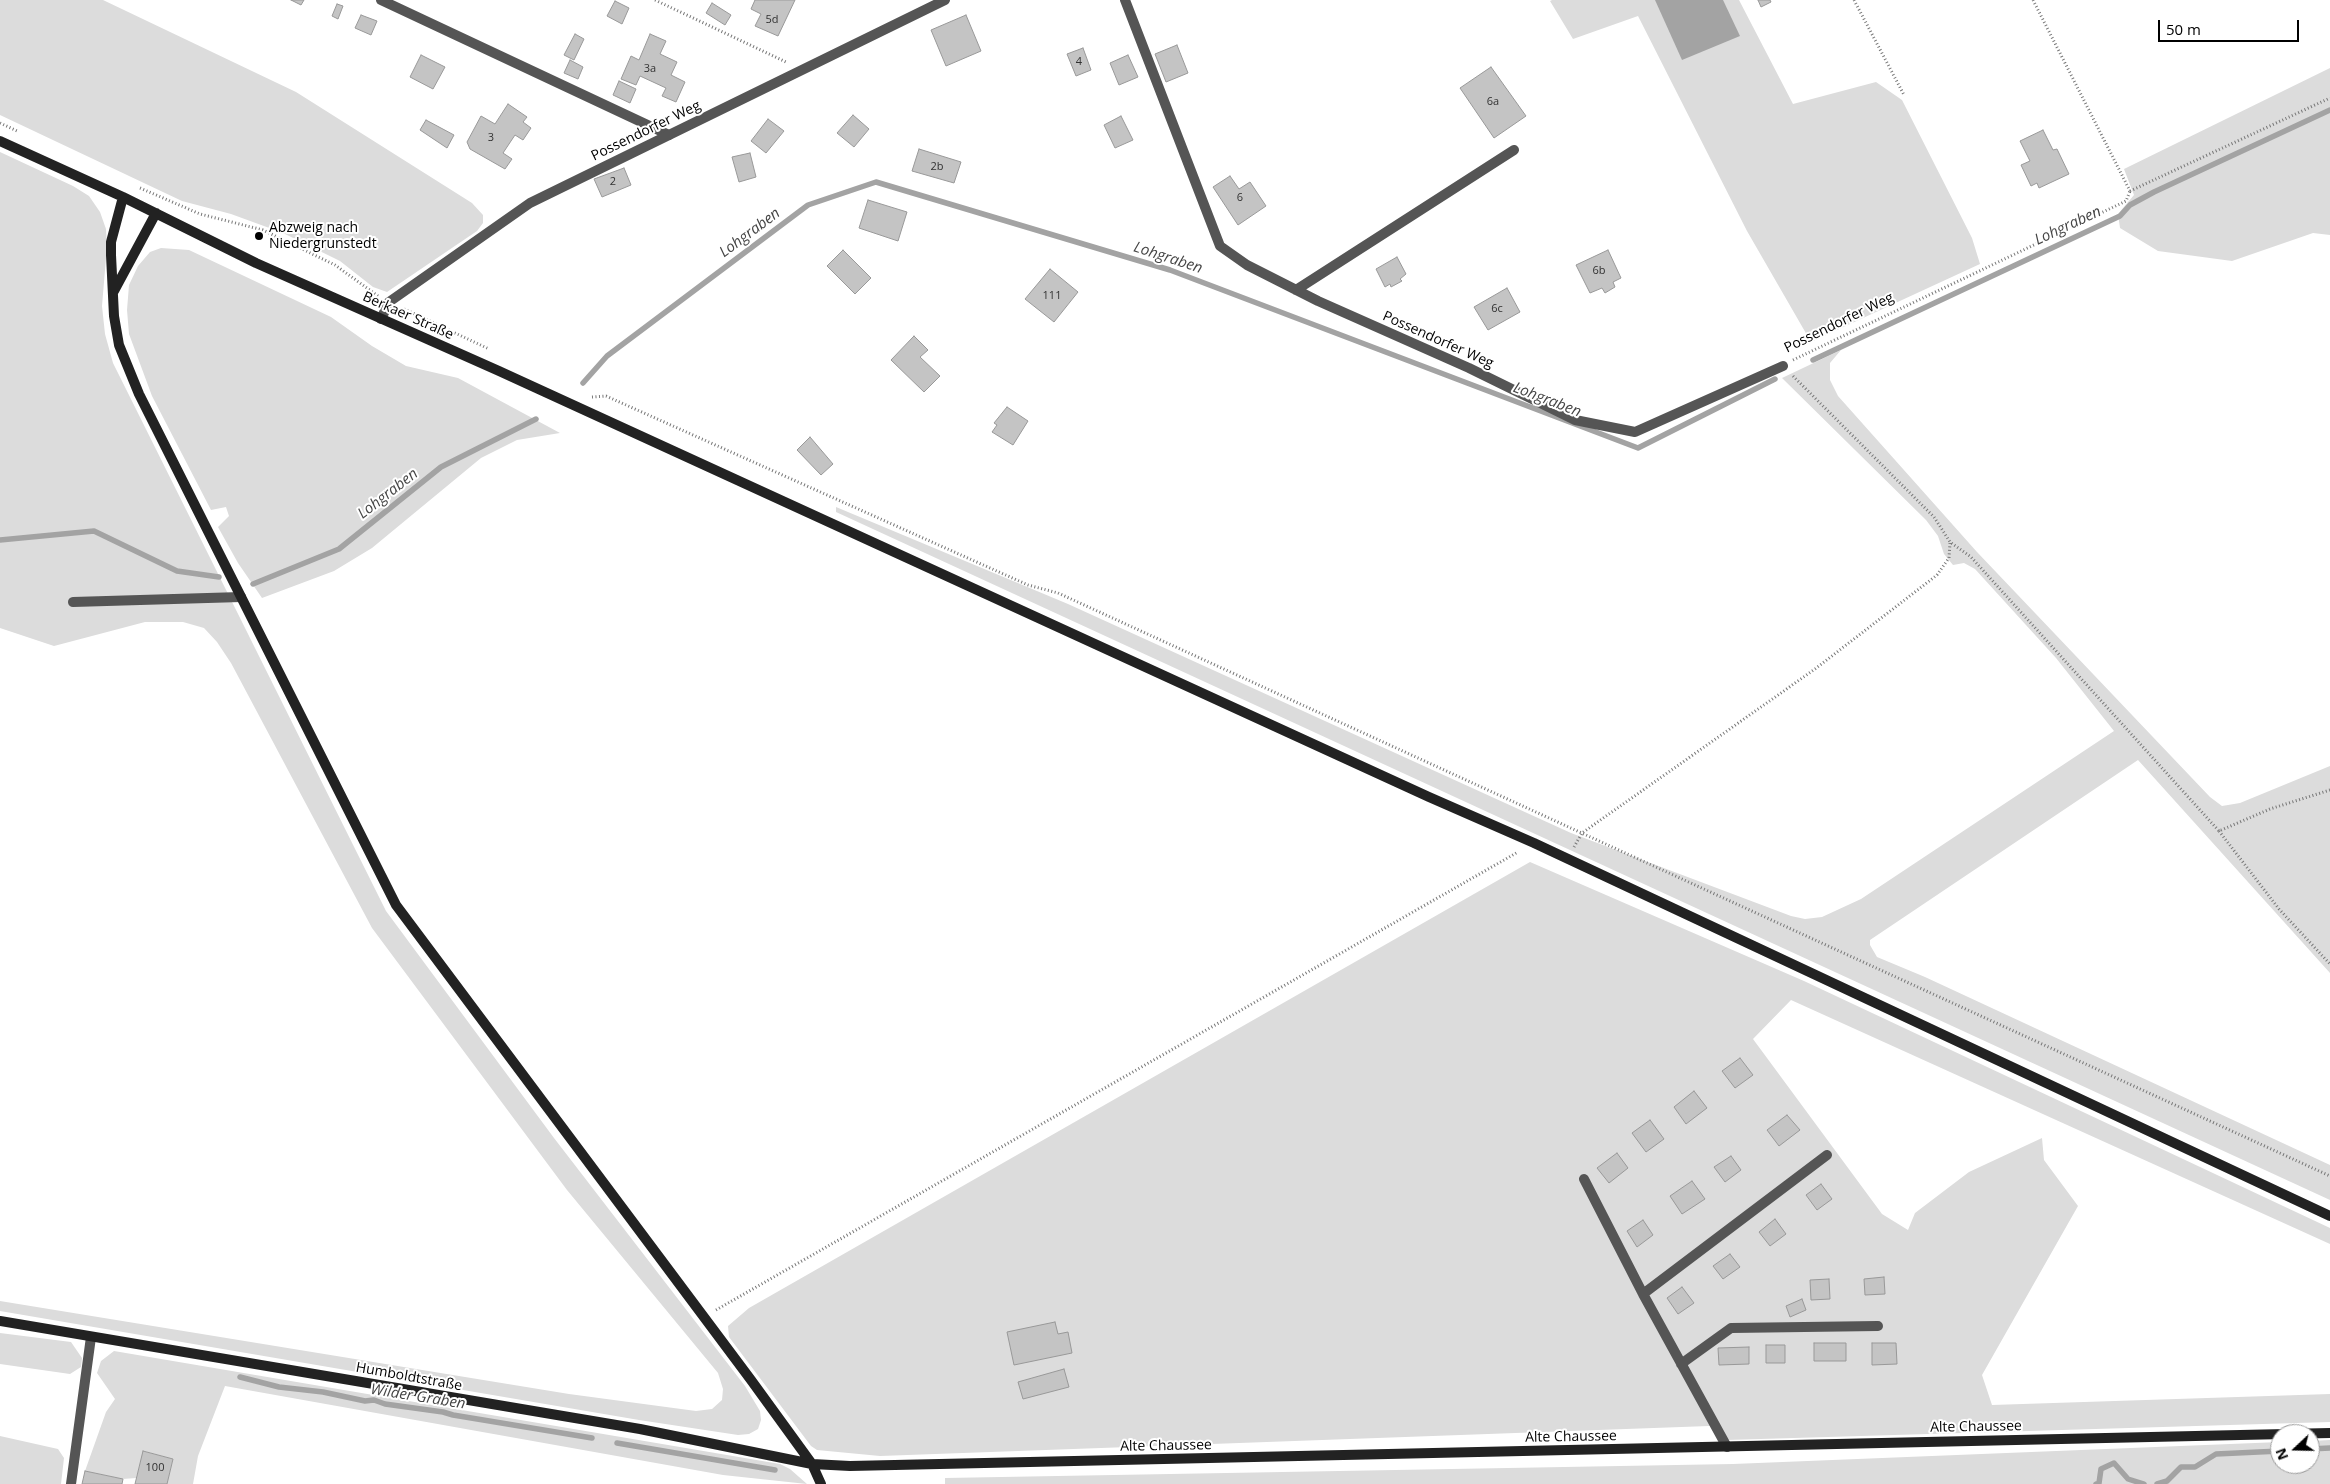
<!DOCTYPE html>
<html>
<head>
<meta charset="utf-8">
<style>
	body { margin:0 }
	#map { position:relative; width:2330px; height:1484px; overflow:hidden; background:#fff; font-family:"Open Sans",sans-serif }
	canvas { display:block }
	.north { position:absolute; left:2270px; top:1424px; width:50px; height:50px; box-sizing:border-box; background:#fff; border:1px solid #999; border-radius:50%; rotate:249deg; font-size:14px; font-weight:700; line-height:20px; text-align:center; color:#000 }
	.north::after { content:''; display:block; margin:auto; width:18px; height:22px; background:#000; clip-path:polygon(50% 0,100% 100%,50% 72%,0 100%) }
	.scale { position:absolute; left:2158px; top:20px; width:141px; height:22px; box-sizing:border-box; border:2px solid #000; border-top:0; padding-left:6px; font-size:15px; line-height:18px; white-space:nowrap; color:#000; -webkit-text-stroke:4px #fff; paint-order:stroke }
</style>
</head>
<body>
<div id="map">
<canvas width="2330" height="1484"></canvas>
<div class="north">N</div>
<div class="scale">50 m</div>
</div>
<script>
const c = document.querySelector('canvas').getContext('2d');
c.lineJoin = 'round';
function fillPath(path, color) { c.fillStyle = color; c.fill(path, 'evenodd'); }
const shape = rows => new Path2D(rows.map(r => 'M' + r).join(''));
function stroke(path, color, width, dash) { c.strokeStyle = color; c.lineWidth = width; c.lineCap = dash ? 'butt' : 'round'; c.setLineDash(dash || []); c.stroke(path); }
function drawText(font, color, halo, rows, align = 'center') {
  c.font = font + ' "Open Sans",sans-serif'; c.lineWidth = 4; c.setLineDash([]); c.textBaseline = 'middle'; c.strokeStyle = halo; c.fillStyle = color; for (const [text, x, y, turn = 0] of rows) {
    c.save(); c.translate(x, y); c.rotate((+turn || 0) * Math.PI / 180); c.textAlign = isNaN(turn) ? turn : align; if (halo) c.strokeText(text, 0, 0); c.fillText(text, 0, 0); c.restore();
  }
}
const green = shape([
	[0,0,103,0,296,92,472,203,483,215,483,223,477,231,387,292,373,287,340,261,283,233,231,214,182,201,0,115],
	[1552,0,1739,0,1793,104,1876,82,1902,100,1972,238,1980,264,1811,342,1747,231,1638,16,1573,39,1550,1],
	[2330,68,2330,235,2313,233,2232,261,2158,251,2120,228,2118,214,2134,195,2124,169],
	[0,152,73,186,89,196,100,212,106,229,107,246,102,306,105,334,113,363,386,911,554,1138,745,1386,760,1411,761,1420,758,1429,749,1434,738,1435,639,1420,0,1311,0,1301,569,1394,696,1411,712,1409,722,1400,723,1389,718,1373,567,1190,372,928,231,663,217,642,204,628,183,622,145,622,54,646,0,628],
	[161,248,189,250,331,317,372,346,406,366,458,378,560,433,517,440,481,458,372,548,334,571,262,598,238,563,218,527,229,516,226,507,211,510,152,396,129,334,127,310,129,285,138,266,150,252],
	[1841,350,1830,363,1830,380,1838,396,1977,552,2210,797,2222,806,2240,803,2330,766,2330,973,2138,760,1870,940,1870,945,1877,957,1925,977,2330,1165,2330,1200,836,512,836,507,1068,604,1571,833,1791,916,1805,919,1822,917,1861,899,2114,731,2056,658,1975,569,1964,563,1953,565,1944,554,1938,536,1926,520,1782,378],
	[1530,862,1804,981,2330,1228,2330,1244,1791,1000,1753,1039,1882,1214,1908,1230,1915,1213,1969,1172,2042,1138,2044,1160,2078,1206,1982,1375,1992,1405,2330,1394,2330,1422,1727,1440,1720,1426,1709,1426,880,1456,817,1450,811,1446,729,1337,728,1326,749,1308],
	[0,1333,71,1342,82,1358,81,1367,70,1374,0,1364],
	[114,1351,780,1464,790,1469,807,1484,723,1475,225,1386,198,1456,193,1484,167,1484,173,1459,144,1451,136,1478,123,1479,85,1471,106,1412,115,1399,97,1373,101,1361],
	[0,1436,58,1449,64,1458,61,1484,0,1484],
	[2330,1440,2330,1484,945,1484,945,1478,1733,1464,2280,1442,2280,1464,2310,1464,2310,1441]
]);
const water = shape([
	[1655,0,1723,0,1740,36,1682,60]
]);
const stream = shape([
	[1813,360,2120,216,2130,205,2154,192,2330,110],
	[583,383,607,356,808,205,876,182,1170,270,1638,448,1775,379],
	[0,540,94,531,177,571,219,577],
	[253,584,339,549,441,467,536,419],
	[240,1377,279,1387,323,1392,365,1401,374,1400,385,1404,443,1412,453,1415,592,1438],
	[617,1443,775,1470],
	[2310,1449,2330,1448],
	[2096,1484,2099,1483,2101,1469,2114,1463,2128,1479,2144,1484],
	[2157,1484,2167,1481,2181,1467,2195,1467,2216,1454,2280,1451]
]);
const building = shape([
	[291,0,304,0,301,5,291,0],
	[755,0,795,0,778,36,755,26,761,14,751,9,755,0],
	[1758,0,1770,0,1771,2,1761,7,1758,0],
	[615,1,629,8,622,24,607,16,615,1],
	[712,3,731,15,725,25,706,13,712,3],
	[337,4,343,6,338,19,332,16,337,4],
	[361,15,377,21,371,35,355,28,361,15],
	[966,15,981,51,946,66,931,30,966,15],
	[575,34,584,39,574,60,564,55,575,34],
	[650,34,666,41,660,54,677,62,671,75,685,82,676,102,662,96,666,88,640,76,636,85,621,79,631,56,639,60,650,34],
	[1177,45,1188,73,1166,82,1155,54,1177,45],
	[1083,48,1091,70,1076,76,1067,54,1083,48],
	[421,55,445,67,433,89,410,77,421,55],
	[1128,55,1138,77,1119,85,1110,63,1128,55],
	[570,60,583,67,578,79,564,73,570,60],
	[1491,67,1526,116,1494,138,1460,88,1491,67],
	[619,81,636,89,630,103,613,95,619,81],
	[508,104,527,117,523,122,531,128,523,140,515,135,503,153,512,159,505,169,470,149,467,142,481,116,495,124,508,104],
	[853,115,869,129,854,147,837,133,853,115],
	[1121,116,1133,140,1115,148,1104,125,1121,116],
	[768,119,784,131,766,153,751,141,768,119],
	[426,120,454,135,447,148,420,130,426,120],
	[2043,130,2053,150,2057,149,2069,174,2039,188,2037,183,2031,186,2021,165,2030,161,2020,141,2043,130],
	[919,149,961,162,954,183,912,171,919,149],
	[750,153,756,177,739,182,732,157,750,153],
	[624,168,631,185,602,197,594,179,624,168],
	[1230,176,1239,189,1250,182,1266,206,1238,225,1213,187,1230,176],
	[868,200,907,212,898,241,859,228,868,200],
	[843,250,871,278,855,294,827,266,843,250],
	[1608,250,1621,278,1613,282,1615,287,1605,293,1602,288,1590,293,1576,265,1608,250],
	[1397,257,1406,274,1400,279,1402,281,1391,287,1390,284,1385,287,1376,269,1397,257],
	[1050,269,1078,292,1054,322,1025,299,1050,269],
	[1507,288,1520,312,1488,330,1474,307,1507,288],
	[914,336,928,350,920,357,940,376,924,392,891,360,914,336],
	[1007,407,1028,421,1013,445,992,432,997,425,994,423,1007,407],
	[810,437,833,464,821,475,797,450,810,437],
	[1740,1058,1753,1075,1735,1088,1722,1071,1740,1058],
	[1694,1091,1707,1108,1686,1124,1674,1107,1694,1091],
	[1787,1115,1800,1130,1779,1146,1767,1130,1787,1115],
	[1650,1120,1664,1139,1646,1152,1632,1133,1650,1120],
	[1617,1153,1628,1168,1609,1183,1597,1168,1617,1153],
	[1731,1156,1741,1170,1725,1182,1714,1167,1731,1156],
	[1692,1181,1705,1199,1682,1214,1670,1196,1692,1181],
	[1821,1184,1832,1199,1817,1210,1806,1195,1821,1184],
	[1775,1219,1786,1234,1770,1246,1759,1232,1775,1219],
	[1643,1220,1653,1235,1637,1247,1627,1231,1643,1220],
	[1730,1254,1740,1267,1723,1279,1713,1266,1730,1254],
	[1884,1277,1885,1294,1865,1295,1864,1279,1884,1277],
	[1829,1279,1830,1299,1811,1300,1810,1280,1829,1279],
	[1682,1287,1694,1303,1678,1314,1667,1298,1682,1287],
	[1802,1299,1806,1310,1790,1317,1786,1306,1802,1299],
	[1055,1322,1058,1334,1068,1332,1072,1353,1014,1365,1007,1332,1055,1322],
	[1814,1343,1846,1343,1846,1361,1814,1361,1814,1343],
	[1872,1343,1896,1343,1897,1364,1872,1365,1872,1343],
	[1766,1345,1785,1345,1785,1363,1766,1363,1766,1345],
	[1749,1347,1749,1364,1719,1365,1718,1348,1749,1347],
	[1064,1369,1069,1387,1023,1399,1018,1382,1064,1369],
	[143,1451,173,1459,167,1484,135,1484,143,1451],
	[85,1471,123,1479,122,1484,82,1484,85,1471]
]);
const path = shape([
	[655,0,786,62],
	[1854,0,1904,95],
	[2033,0,2130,191],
	[0,123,17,131],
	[140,188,200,214,263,230,335,265,378,296],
	[2130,191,2330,98],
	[404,309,489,349],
	[1793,360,2126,201,2130,191],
	[1793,376,1934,517,1950,542,1971,557,2219,831,2270,809,2330,790],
	[592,397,606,396,1028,585,1058,593,2330,1176],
	[2219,831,2279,909,2330,964],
	[1574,847,1582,833,1815,669,1937,575,1949,558,1950,543],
	[716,1310,1518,852]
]);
const lane = shape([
	[381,0,669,135],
	[1125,0,1220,246,1247,265,1318,301,1469,368,1575,420,1635,432,1783,366],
	[1296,290,1514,150],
	[73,602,241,597],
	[1584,1179,1643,1294,1727,1447],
	[1643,1294,1827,1155],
	[1681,1364,1731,1328,1878,1326],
	[71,1484,91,1337]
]);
const street = shape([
	[381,319,389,302,530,203,945,0]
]);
const secondary = shape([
	[0,141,123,197,256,263,499,371,1429,797,1534,843,2330,1216],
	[123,197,111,242,111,255,114,316,119,345,139,394,396,905,751,1380,812,1464,821,1484],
	[114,291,156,213],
	[0,1321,640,1429,812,1464,850,1466,2330,1433]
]);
const markers = [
	[259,236,5,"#000"]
];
const numberNames = [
	["5d",772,20],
	["4",1079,62],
	["3a",650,69],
	["6a",1493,102],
	["3",491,138],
	["2b",937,167],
	["2",613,182],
	["6",1240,198],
	["6b",1599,271],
	["111",1052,296],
	["6c",1497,309],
	["100",155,1468]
];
const streetNames = [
	["Possendorfer Weg",646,131,-26],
	["Berkaer Straße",408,316,24],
	["Possendorfer Weg",1839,323,-26],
	["Possendorfer Weg",1438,340,24],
	["Humboldtstraße",409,1377,10],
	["Alte Chaussee",1976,1427,-1],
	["Alte Chaussee",1571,1437,-1],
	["Alte Chaussee",1166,1446,-1]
];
const poiNames = [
	["Abzweig nach",269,228],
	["Niedergrunstedt",269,244]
];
const waterNames = [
	["Lohgraben",2068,226,-25],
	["Lohgraben",750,233,-37],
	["Lohgraben",1168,258,18],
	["Lohgraben",1547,400,21],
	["Lohgraben",388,494,-38],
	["Wilder Graben",418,1397,9]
];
fillPath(green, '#dcdcdc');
fillPath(water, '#a3a3a3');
stroke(stream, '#a3a3a3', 5.5);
fillPath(building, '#c4c4c4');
stroke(building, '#999', 1);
stroke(path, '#777', 3, [1, 2.5]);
stroke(lane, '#555', 10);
stroke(street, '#555', 10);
stroke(secondary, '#222', 10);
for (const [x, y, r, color] of markers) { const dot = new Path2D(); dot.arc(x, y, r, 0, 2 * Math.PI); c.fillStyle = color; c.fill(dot); stroke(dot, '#fff', 2); }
drawText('11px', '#313131', null, numberNames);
drawText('14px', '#000', '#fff', streetNames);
drawText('14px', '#000', '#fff', poiNames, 'left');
drawText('italic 15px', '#444', '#fff', waterNames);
</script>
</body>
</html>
